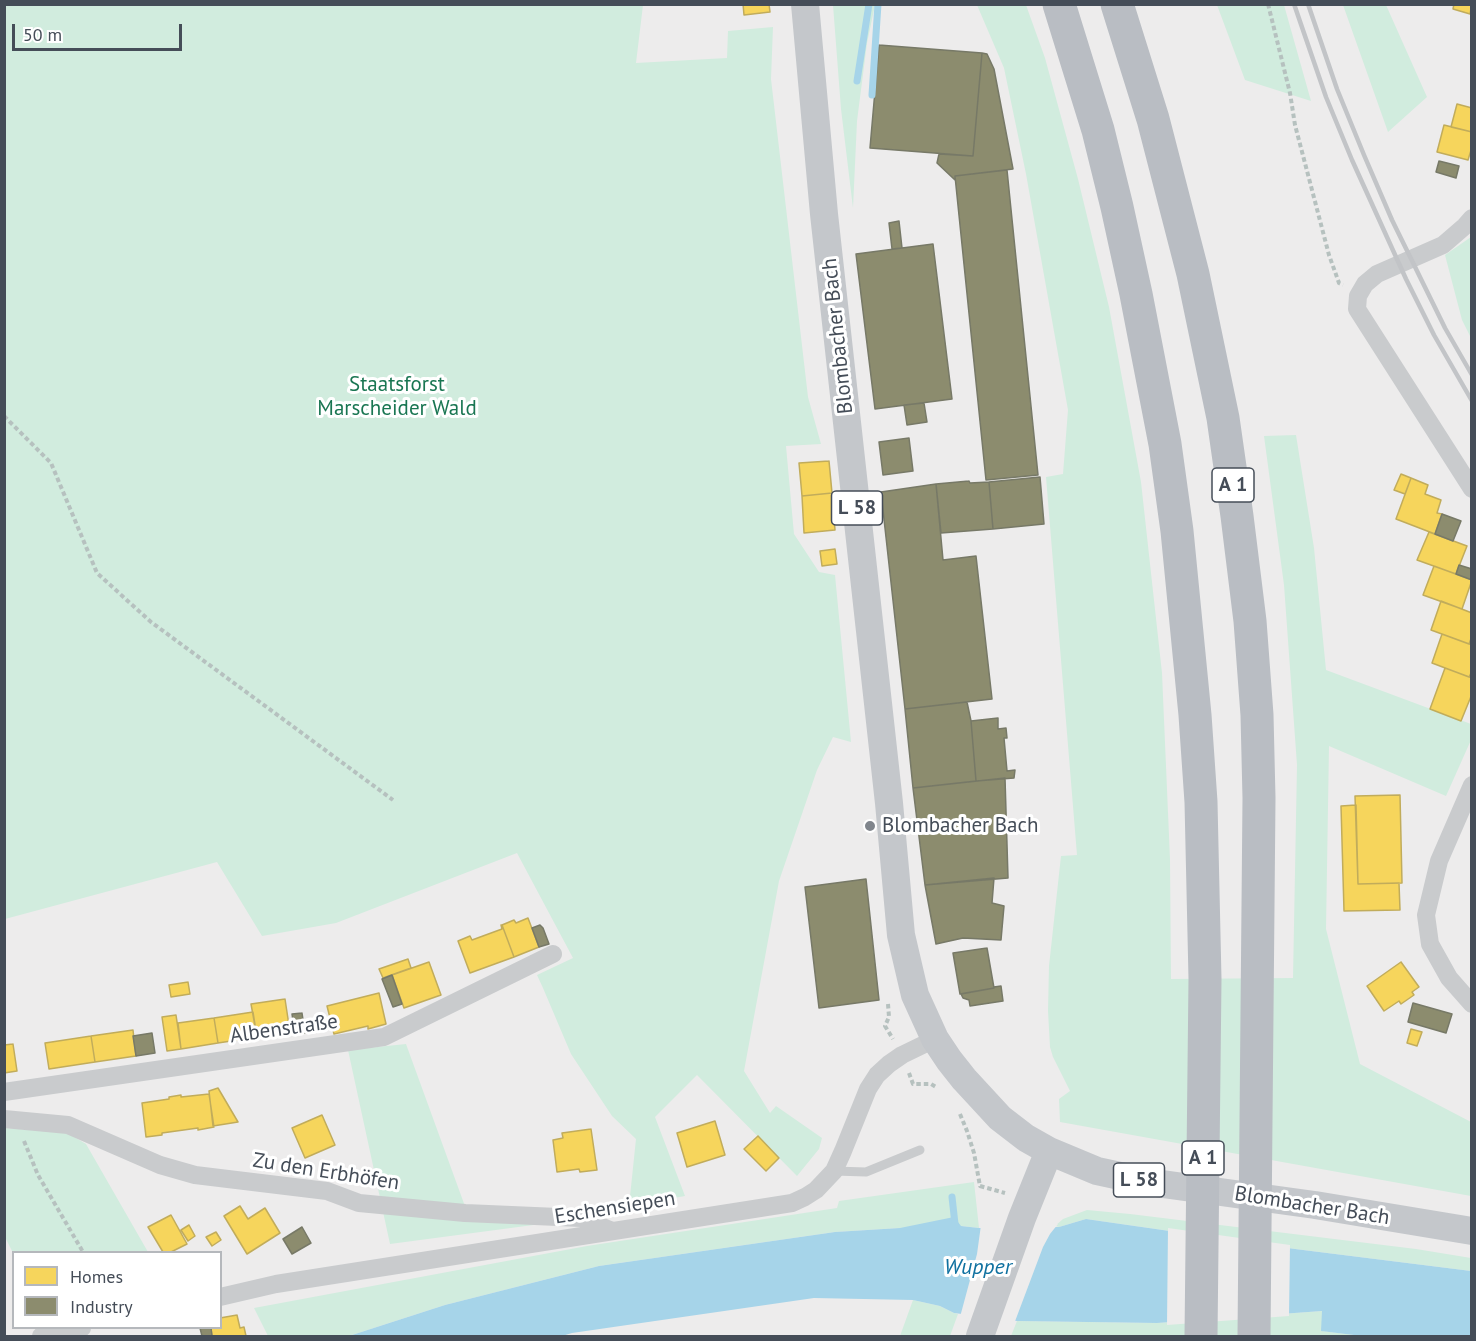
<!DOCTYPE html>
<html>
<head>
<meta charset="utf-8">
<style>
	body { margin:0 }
	#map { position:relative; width:1476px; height:1341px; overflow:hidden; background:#edecec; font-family:"PT Sans",sans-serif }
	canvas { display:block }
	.frame { position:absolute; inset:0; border:6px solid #454d58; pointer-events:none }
	.legend { position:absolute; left:12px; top:1251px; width:210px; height:78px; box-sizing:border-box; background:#fff; border:2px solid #b5b8bc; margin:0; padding:8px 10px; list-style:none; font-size:18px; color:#454d58 }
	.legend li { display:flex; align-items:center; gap:12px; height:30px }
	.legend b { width:30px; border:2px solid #b5b8bc }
	.scale { position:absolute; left:12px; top:24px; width:170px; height:27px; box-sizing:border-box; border:3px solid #454d58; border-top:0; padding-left:8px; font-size:18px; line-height:21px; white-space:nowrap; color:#454d58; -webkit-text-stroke:4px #fff; paint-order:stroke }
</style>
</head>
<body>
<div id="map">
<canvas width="1476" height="1341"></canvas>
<div class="frame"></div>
<ul class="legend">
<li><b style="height:16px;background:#f6d55c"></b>Homes</li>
<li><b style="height:16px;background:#8c8c6e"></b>Industry</li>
</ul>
<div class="scale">50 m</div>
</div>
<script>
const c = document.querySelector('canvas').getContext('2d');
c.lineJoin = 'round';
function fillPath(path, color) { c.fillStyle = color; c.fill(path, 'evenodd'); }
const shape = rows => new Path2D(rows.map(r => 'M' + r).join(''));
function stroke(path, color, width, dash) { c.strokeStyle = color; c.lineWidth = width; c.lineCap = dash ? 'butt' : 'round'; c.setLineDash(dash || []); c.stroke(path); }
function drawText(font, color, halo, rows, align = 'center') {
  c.font = font + ' "PT Sans",sans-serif'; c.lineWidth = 6; c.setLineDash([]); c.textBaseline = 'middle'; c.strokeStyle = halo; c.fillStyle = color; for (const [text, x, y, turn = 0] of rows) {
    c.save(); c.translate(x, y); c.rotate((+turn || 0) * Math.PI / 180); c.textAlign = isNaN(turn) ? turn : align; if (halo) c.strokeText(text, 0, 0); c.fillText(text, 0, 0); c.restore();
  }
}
const green = shape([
	[5,5,643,5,636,63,727,58,728,31,773,27,771,79,808,397,821,444,786,446,794,534,819,572,835,575,851,742,833,737,817,770,779,881,744,1071,770,1113,776,1106,822,1138,819,1149,797,1176,697,1075,655,1117,685,1196,629,1206,636,1139,612,1116,571,1054,543,988,537,975,573,958,517,853,336,923,262,936,217,862,5,919],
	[833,5,875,5,867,43,857,121,853,208,841,109],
	[977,5,1026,5,1045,58,1078,179,1109,307,1141,482,1162,673,1170,859,1171,979,1293,978,1297,765,1284,585,1264,436,1296,435,1314,548,1326,670,1471,724,1471,740,1446,796,1329,746,1326,929,1360,1064,1471,1122,1471,1196,1060,1122,1059,1099,1070,1091,1053,1057,1050,1047,1048,1011,1049,966,1061,856,1077,855,1046,477,1063,474,1068,410,1026,174,1004,68],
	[1217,5,1284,5,1311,101,1245,80],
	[1343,5,1386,5,1427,97,1388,132],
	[1471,237,1471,338,1462,320,1445,255],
	[406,1044,470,1220,556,1222,390,1244,348,1050],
	[4,1128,66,1132,86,1144,148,1252,13,1253,5,1237],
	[974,1182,979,1228,961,1226,900,1228,835,1232,599,1266,445,1305,349,1336,268,1336,254,1308,587,1246,837,1208,839,1201],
	[1087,1210,1130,1214,1416,1249,1471,1258,1471,1271,1295,1249,1086,1219,1059,1227,1055,1226,1063,1219],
	[913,1300,940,1306,954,1313,958,1314,950,1336,900,1336],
	[1322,1311,1322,1331,1362,1336,1011,1336,1017,1321,1157,1323]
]);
const water = shape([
	[954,1217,961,1226,979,1228,1059,1227,1086,1219,1295,1249,1471,1271,1471,1336,1362,1336,1321,1331,1322,1311,1157,1323,1017,1321,954,1313,940,1306,913,1300,814,1298,572,1333,562,1336,349,1336,445,1305,599,1266,835,1232,900,1228]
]);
const pier = shape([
	[1058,1224,1050,1234,1043,1247,1014,1324,960,1317,977,1254,981,1225],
	[1168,1228,1290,1245,1289,1316,1167,1325]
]);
const homes = shape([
	[743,4,769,4,770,12,744,15,743,4],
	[1454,4,1472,4,1470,14,1453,9,1454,4],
	[1457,104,1472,108,1472,132,1451,127,1457,104],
	[1444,125,1472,132,1472,147,1468,160,1437,152,1444,125],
	[829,461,832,493,802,496,799,463,829,461],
	[1401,474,1411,478,1405,494,1394,490,1401,474],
	[1411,478,1428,485,1425,494,1441,500,1437,513,1442,514,1435,534,1396,519,1411,478],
	[832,493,835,530,804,533,802,496,832,493],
	[1429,532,1467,546,1456,574,1417,560,1429,532],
	[835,549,837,564,822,566,820,551,835,549],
	[1434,566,1472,580,1462,609,1423,595,1434,566],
	[1441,601,1472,613,1472,636,1469,644,1431,630,1441,601],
	[1442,634,1472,645,1472,671,1469,677,1432,663,1442,634],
	[1445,668,1472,678,1472,694,1461,721,1430,709,1445,668],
	[1400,795,1402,883,1358,884,1355,796,1400,795],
	[1356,805,1358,884,1399,883,1400,910,1344,911,1341,806,1356,805],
	[528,918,539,947,514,957,502,925,514,920,516,923,528,918],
	[501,925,502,925,514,957,470,973,458,941,470,936,472,940,502,929,501,925],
	[408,959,411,968,383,978,379,969,408,959],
	[429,962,441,995,404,1008,392,975,429,962],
	[1401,962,1419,987,1412,992,1414,995,1401,1004,1399,1001,1384,1011,1367,986,1401,962],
	[188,982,190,994,171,997,169,985,188,982],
	[379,993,386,1024,368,1029,368,1026,334,1034,327,1006,379,993],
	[285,999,290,1032,257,1037,251,1004,285,999],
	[253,1012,257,1037,218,1043,214,1018,253,1012],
	[176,1015,181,1049,167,1051,162,1017,176,1015],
	[214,1018,218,1043,181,1049,178,1023,214,1018],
	[1411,1029,1422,1032,1417,1046,1407,1043,1411,1029],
	[133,1030,136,1056,95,1062,91,1036,133,1030],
	[91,1036,95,1062,49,1069,45,1043,91,1036],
	[13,1044,17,1071,4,1073,4,1045,13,1044],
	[218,1088,238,1122,213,1126,209,1091,218,1088],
	[209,1094,214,1127,198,1130,198,1128,162,1133,162,1135,146,1137,142,1103,169,1099,169,1097,181,1095,181,1097,209,1094],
	[322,1115,335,1145,305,1158,292,1128,322,1115],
	[715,1121,725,1155,687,1167,677,1133,715,1121],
	[591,1129,597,1170,580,1172,579,1169,557,1172,553,1140,563,1138,562,1133,591,1129],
	[758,1136,779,1158,766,1171,744,1149,758,1136],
	[240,1206,248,1219,265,1208,280,1233,247,1254,224,1216,240,1206],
	[171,1215,187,1244,171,1252,163,1252,148,1227,171,1215],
	[189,1225,195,1236,188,1241,181,1230,189,1225],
	[216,1232,221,1240,212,1246,206,1237,216,1232],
	[237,1315,240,1328,244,1327,246,1336,212,1336,211,1328,220,1328,220,1318,237,1315]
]);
const industry = shape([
	[879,45,982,53,973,156,870,148,879,45],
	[982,53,987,54,994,69,1013,169,955,176,955,180,937,163,939,154,973,156,982,53],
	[1439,161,1459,166,1456,178,1436,172,1439,161],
	[1007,170,1038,475,986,480,955,176,1007,170],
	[899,221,902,248,892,249,889,223,899,221],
	[933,244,952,399,875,409,856,254,933,244],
	[924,403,927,422,907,425,904,405,924,403],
	[909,438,913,471,883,475,879,442,909,438],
	[1040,477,1044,524,993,529,989,482,1040,477],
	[969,481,970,483,989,482,993,529,941,533,936,484,969,481],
	[936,484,943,560,976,556,992,699,905,709,881,492,936,484],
	[1442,514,1461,521,1453,541,1435,534,1442,514],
	[1459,565,1472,569,1472,580,1456,574,1459,565],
	[967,702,971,721,976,781,913,788,905,709,967,702],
	[998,718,998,729,1006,728,1007,738,1004,738,1007,771,1015,770,1014,778,976,781,971,721,998,718],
	[1005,778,1008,878,925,885,913,788,1005,778],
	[994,878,992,903,1004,906,1001,940,963,938,936,944,925,885,994,878],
	[866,879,879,1000,819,1008,805,887,866,879],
	[540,925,543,928,549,944,539,947,532,928,540,925],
	[987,948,994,988,960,994,953,953,987,948],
	[392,975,402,1004,393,1007,382,979,392,975],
	[1001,986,1003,1001,970,1006,969,1000,963,998,961,994,994,988,994,987,1001,986],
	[1413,1003,1452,1014,1446,1033,1408,1022,1413,1003],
	[302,1013,305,1033,295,1035,292,1014,302,1013],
	[152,1033,155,1053,136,1056,133,1036,152,1033],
	[302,1227,311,1243,292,1254,283,1239,302,1227],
	[200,1328,211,1328,212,1336,202,1336,200,1328]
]);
const stream = shape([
	[857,81,869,4],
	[872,95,878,4],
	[952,1197,955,1224]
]);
const path = shape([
	[1268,4,1290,93,1295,125,1329,255,1339,283,1343,285],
	[4,416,51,463,97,573,151,622,393,800],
	[888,1004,889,1017,885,1026,893,1039],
	[909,1073,913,1084,931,1084,936,1087],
	[960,1114,967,1131,974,1153,980,1186,1005,1193],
	[24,1141,38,1175,83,1252]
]);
const service = shape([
	[834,1171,866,1172,920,1150]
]);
const minor = shape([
	[1472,218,1465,226,1443,245,1377,274,1365,284,1358,296,1357,309,1472,489],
	[1472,785,1439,861,1426,915,1430,944,1449,978,1472,1004],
	[4,1092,384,1037,553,954],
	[4,1119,68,1125,160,1165,195,1175,327,1191,359,1203,465,1213,581,1218,610,1230],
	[220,1297,276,1284,792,1203,805,1197,816,1190,834,1171,843,1151,868,1089,877,1075,889,1064,902,1055,935,1039],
	[41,1336,82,1328]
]);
const primary = shape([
	[805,4,824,214,889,803,901,935,915,995,935,1039,949,1060,964,1079,1000,1118,1026,1138,1049,1151,1097,1171,1148,1182,1315,1205,1472,1231],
	[980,1336,1022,1218,1049,1151]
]);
const motorway = shape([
	[1059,4,1098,130,1117,207,1136,294,1165,444,1177,531,1195,715,1201,802,1205,979,1201,1336],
	[1117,4,1153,119,1193,274,1223,418,1237,516,1250,621,1257,715,1259,798,1254,1336]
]);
const rail = shape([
	[1294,4,1326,97,1352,160,1406,279,1434,335,1472,401],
	[1308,4,1337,89,1364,155,1392,220,1445,328,1472,375]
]);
const markers = [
	[870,826,6,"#80858c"]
];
const shields = [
	[1233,485,42],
	[857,508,51],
	[1203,1158,42],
	[1139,1180,51]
];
const shieldNames = [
	["A 1",1233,485],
	["L 58",857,508],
	["A 1",1203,1158],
	["L 58",1139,1180]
];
const streetNames = [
	["Blombacher Bach",838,336,-96],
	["Albenstraße",284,1029,-8],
	["Zu den Erbhöfen",326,1172,9],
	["Blombacher Bach",1312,1206,9],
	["Eschensiepen",615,1208,-9]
];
const parkNames = [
	["Staatsforst",397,385],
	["Marscheider Wald",397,409]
];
const poiNames = [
	["Blombacher Bach",882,826]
];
const waterNames = [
	["Wupper",978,1268]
];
fillPath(green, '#d1ecde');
fillPath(water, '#a6d4e9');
fillPath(pier, '#edecec');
fillPath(homes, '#f6d55c');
stroke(homes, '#c1ac5b', 1.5);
fillPath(industry, '#8c8c6e');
stroke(industry, '#777967', 1.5);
stroke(stream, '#a6d4e9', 7);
stroke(path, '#b6c1bf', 4, [4.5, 3]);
stroke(service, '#c9cbcd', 9);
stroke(minor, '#c9cbcd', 18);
stroke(primary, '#c4c7cb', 28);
stroke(motorway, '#b9bdc3', 33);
stroke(rail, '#c2c4c7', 4.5);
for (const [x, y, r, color] of markers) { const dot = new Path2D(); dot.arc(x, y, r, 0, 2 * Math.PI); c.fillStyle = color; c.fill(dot); stroke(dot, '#fff', 2); }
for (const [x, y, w] of shields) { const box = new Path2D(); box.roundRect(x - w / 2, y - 17, w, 34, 4.5); c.fillStyle = '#fff'; c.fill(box); stroke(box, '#454d58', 1.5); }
drawText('bold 20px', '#454d58', null, shieldNames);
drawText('21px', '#454d58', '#fff', streetNames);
drawText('21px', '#197652', '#fff', parkNames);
drawText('21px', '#454d58', '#fff', poiNames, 'left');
drawText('italic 22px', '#1071a0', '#fff', waterNames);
</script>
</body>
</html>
